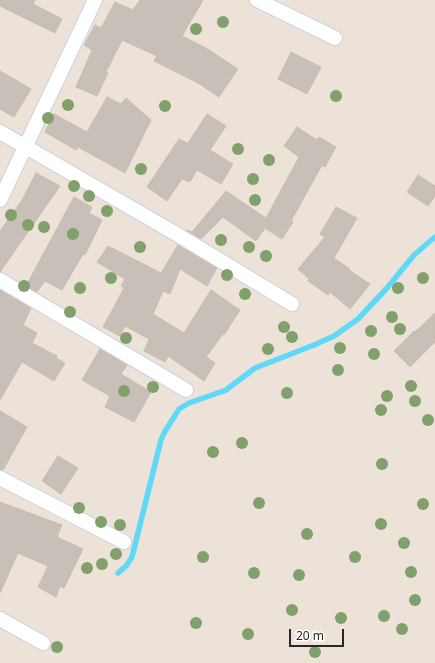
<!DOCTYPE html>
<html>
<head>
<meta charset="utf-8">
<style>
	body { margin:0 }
	#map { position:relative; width:435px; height:663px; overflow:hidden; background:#ece2d7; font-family:"Noto Sans",sans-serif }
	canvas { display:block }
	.scale { position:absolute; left:289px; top:629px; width:55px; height:18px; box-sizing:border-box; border:2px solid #282828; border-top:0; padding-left:5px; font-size:12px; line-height:14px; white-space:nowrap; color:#282828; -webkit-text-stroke:3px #fff; paint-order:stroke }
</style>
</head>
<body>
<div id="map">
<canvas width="435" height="663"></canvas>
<div class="scale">20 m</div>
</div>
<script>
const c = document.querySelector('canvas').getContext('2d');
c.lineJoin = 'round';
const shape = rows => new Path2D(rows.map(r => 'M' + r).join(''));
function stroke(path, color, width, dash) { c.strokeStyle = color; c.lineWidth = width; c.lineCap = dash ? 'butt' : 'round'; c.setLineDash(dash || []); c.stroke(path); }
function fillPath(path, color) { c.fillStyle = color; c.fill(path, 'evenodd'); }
const stream = shape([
	[118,573,126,566,132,557,161,440,164,433,179,409,189,403,226,390,255,368,314,345,334,336,358,319,387,288,414,255,435,237]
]);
const building = shape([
	[0,0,35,0,33,4,62,19,55,33,0,6,0,0],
	[140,0,203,0,182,36,206,48,238,69,219,97,198,83,154,61,157,56,122,40,106,72,108,73,97,96,76,87,92,50,84,45,95,25,101,28,115,2,133,10,140,0],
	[291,52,321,67,307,94,278,79,291,52],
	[0,71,31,89,14,117,0,109,0,71],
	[107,97,121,104,126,98,151,120,125,173,78,147,76,150,45,132,54,114,87,132,107,97],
	[207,114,226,126,210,150,233,164,221,184,197,170,190,182,182,179,167,201,147,187,179,139,188,143,207,114],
	[297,127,317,140,319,137,336,147,325,167,322,165,291,221,293,222,282,239,265,228,256,241,223,217,201,239,186,230,192,232,226,191,266,218,299,157,284,146,297,127],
	[36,173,60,186,0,272,0,231,22,200,36,173],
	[418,175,435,186,435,196,428,206,407,192,418,175],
	[74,197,92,207,89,213,102,220,85,255,83,254,62,290,45,281,37,292,26,286,74,197],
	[336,207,357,218,334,258,350,269,349,270,370,284,350,309,330,292,328,295,308,281,309,279,298,269,325,237,320,234,336,207],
	[178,245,217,268,207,286,180,269,170,294,163,291,153,314,184,333,211,290,240,310,224,335,223,334,206,357,215,363,204,381,168,356,165,362,144,351,149,339,125,326,120,336,103,327,124,288,121,286,125,279,97,262,108,246,161,273,178,245],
	[0,290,31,308,23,325,37,333,32,343,57,356,56,358,65,363,54,381,22,362,0,400,0,290],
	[435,313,435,342,410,367,394,351,414,331,415,332,435,313],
	[100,349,127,365,121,374,151,392,134,422,105,407,110,396,82,380,100,349],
	[0,411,27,427,3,470,0,470,0,411],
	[58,456,78,468,61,494,42,481,58,456],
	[0,502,62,525,57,537,83,549,64,588,60,586,56,597,38,587,48,566,18,553,0,593,0,502]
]);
const street = shape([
	[257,0,335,38],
	[0,132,173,232,292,304],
	[0,200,95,0],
	[0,280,186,390],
	[0,478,124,542],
	[0,619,43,643]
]);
const trees = [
	[223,22],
	[196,29],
	[336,96],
	[68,105],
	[165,106],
	[48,118],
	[238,149],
	[269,160],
	[141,169],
	[253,179],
	[74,186],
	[89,196],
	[255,200],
	[107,211],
	[11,215],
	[28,225],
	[44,227],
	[73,234],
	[221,240],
	[140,247],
	[249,247],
	[266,256],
	[227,275],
	[111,278],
	[423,278],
	[24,286],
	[80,288],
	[398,288],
	[245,294],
	[70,312],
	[392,317],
	[284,327],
	[400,329],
	[371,331],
	[292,337],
	[126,338],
	[340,348],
	[268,349],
	[374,354],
	[338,370],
	[411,386],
	[153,387],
	[124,391],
	[287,393],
	[387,396],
	[415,401],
	[381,410],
	[428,420],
	[242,443],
	[213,452],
	[382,464],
	[259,503],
	[423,504],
	[79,508],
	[101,522],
	[381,524],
	[120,525],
	[307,534],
	[404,543],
	[116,554],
	[203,557],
	[355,557],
	[102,564],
	[87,568],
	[411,572],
	[254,573],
	[299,575],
	[415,600],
	[292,610],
	[384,616],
	[341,618],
	[196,623],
	[402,629],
	[248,634],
	[57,647],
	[315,652]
];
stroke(stream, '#60d9f9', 5.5);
fillPath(building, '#c7bfb8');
stroke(building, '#c7beb1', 1);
stroke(street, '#cdd2e3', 16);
stroke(street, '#fff', 14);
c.fillStyle = '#81a06b';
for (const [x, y] of trees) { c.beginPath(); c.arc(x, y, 6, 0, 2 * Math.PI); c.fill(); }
</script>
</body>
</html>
